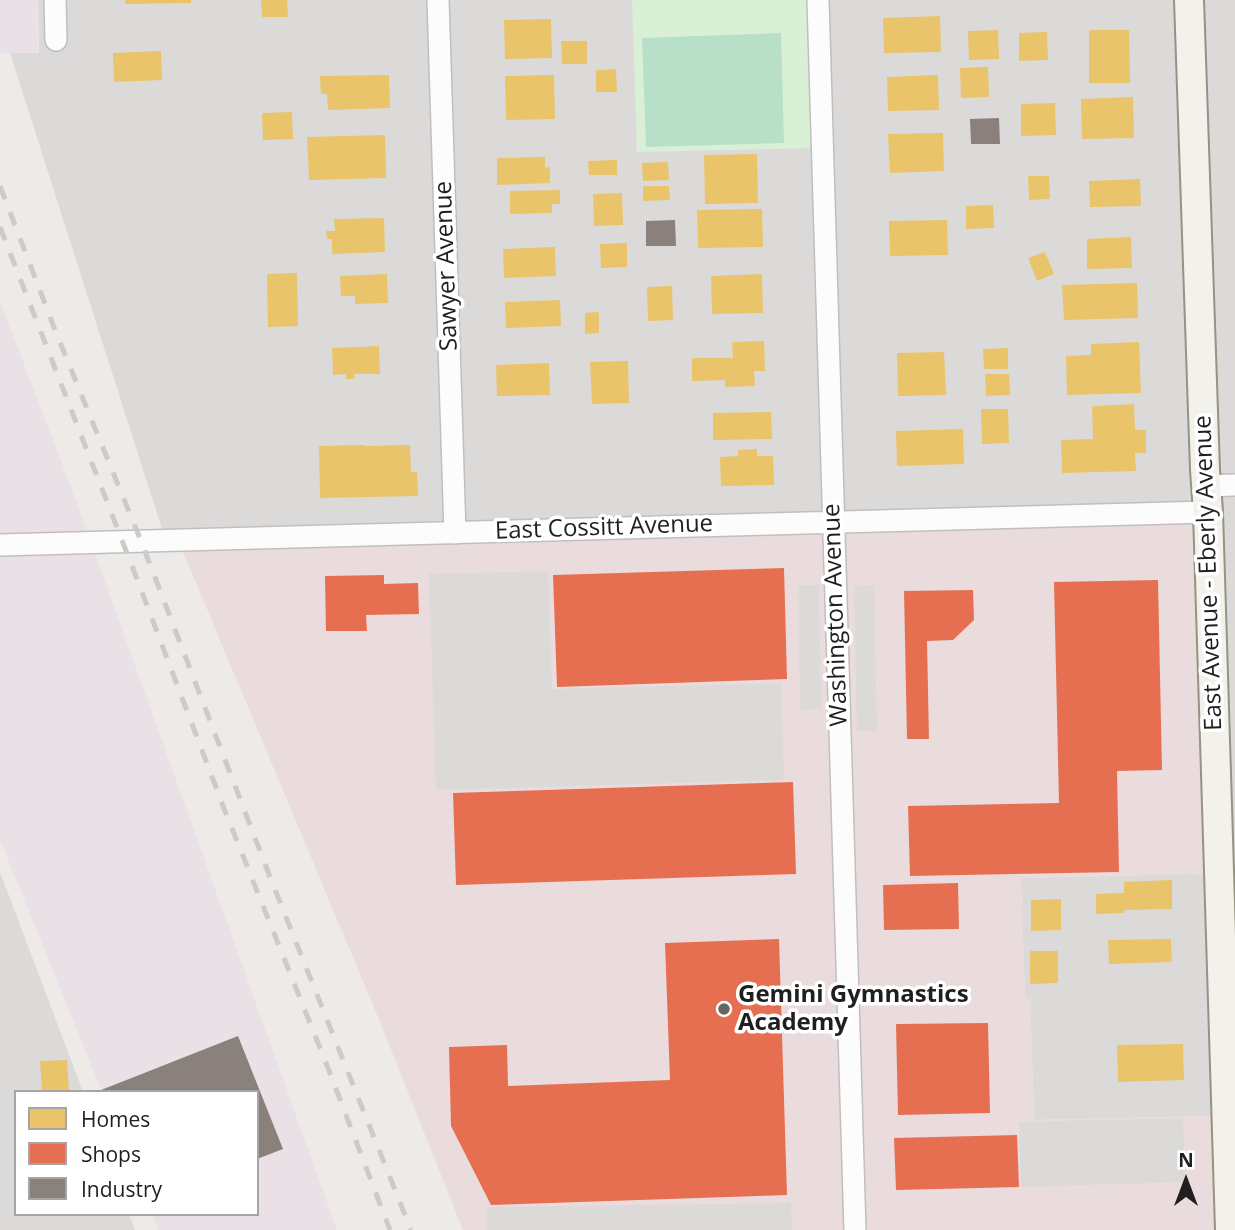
<!DOCTYPE html>
<html>
<head>
<meta charset="utf-8">
<style>
	body { margin:0 }
	#map { position:relative; width:1235px; height:1230px; overflow:hidden; background:#edeae8; font-family:"Open Sans",sans-serif }
	canvas { display:block }
	.legend { position:absolute; left:14px; top:1090px; width:245px; height:126px; box-sizing:border-box; background:#fff; border:2px solid #a5a5a5; margin:0; padding:9px 12px; list-style:none; font-size:21px; color:#1f1f1f }
	.legend li { display:flex; align-items:center; gap:14px; height:35px }
	.legend b { width:35px; border:2px solid #a5a5a5 }
	.north { position:absolute; left:1151px; top:1146px; width:70px; height:70px; -webkit-text-stroke:5px #fff; paint-order:stroke; rotate:0deg; font-size:19px; font-weight:700; line-height:28px; text-align:center; color:#1f1f1f }
	.north::after { content:''; display:block; margin:auto; width:24px; height:32px; background:#1f1f1f; clip-path:polygon(50% 0,100% 100%,50% 72%,0 100%) }
</style>
</head>
<body>
<div id="map">
<canvas width="1235" height="1230"></canvas>
<ul class="legend">
<li><b style="height:19px;background:#e9c46a"></b>Homes</li>
<li><b style="height:19px;background:#e76f51"></b>Shops</li>
<li><b style="height:19px;background:#8a817c"></b>Industry</li>
</ul>
<div class="north">N</div>
</div>
<script>
const c = document.querySelector('canvas').getContext('2d');
c.lineJoin = 'round';
function fillPath(path, color) { c.fillStyle = color; c.fill(path, 'evenodd'); }
const shape = rows => new Path2D(rows.map(r => 'M' + r).join(''));
function stroke(path, color, width, dash) { c.strokeStyle = color; c.lineWidth = width; c.lineCap = dash ? 'butt' : 'round'; c.setLineDash(dash || []); c.stroke(path); }
function drawText(font, color, halo, rows, align = 'center') {
  c.font = font + ' "Open Sans",sans-serif'; c.lineWidth = 7; c.setLineDash([]); c.textBaseline = 'middle'; c.strokeStyle = halo; c.fillStyle = color; for (const [text, x, y, turn = 0] of rows) {
    c.save(); c.translate(x, y); c.rotate((+turn || 0) * Math.PI / 180); c.textAlign = isNaN(turn) ? turn : align; if (halo) c.strokeText(text, 0, 0); c.fillText(text, 0, 0); c.restore();
  }
}
const residential = shape([
	[38,0,1186,0,1198,502,162,529,10,53,39,52],
	[1199,0,1235,0,1235,1230,1226,1116,1034,1120,1030,999,1025,999,1021,878,1227,873],
	[0,872,83,1092,16,1092,16,1214,129,1214,135,1230,0,1230]
]);
const commercial = shape([
	[1217,520,1227,873,1021,878,1025,998,1030,999,1034,1120,1222,1116,1227,1230,463,1230,378,1017,181,547]
]);
const industrial = shape([
	[0,0,37,0,39,53,0,53],
	[0,301,77,503,337,1230,158,1230,152,1214,257,1214,257,1092,102,1092,0,840]
]);
const religious = shape([
	[548,571,552,689,781,683,784,780,436,790,429,574],
	[798,585,819,585,821,709,800,710],
	[874,585,877,731,857,731,854,586],
	[1183,1118,1185,1182,1021,1187,1019,1122],
	[791,1203,792,1230,487,1230,487,1207]
]);
const park = shape([
	[632,0,814,0,818,148,637,152]
]);
const pitch = shape([
	[781,33,784,143,646,147,642,38]
]);
const homes = shape([
	[125,0,191,0,191,3,125,4],
	[261,0,287,0,288,17,262,17],
	[940,16,941,52,884,53,883,18],
	[551,19,552,58,505,59,504,20],
	[998,30,999,59,969,60,968,31],
	[1089,30,1129,30,1130,83,1089,83],
	[1047,32,1048,60,1019,61,1019,33],
	[561,41,587,41,587,64,562,64],
	[161,51,162,80,114,82,113,53],
	[988,67,989,97,961,98,960,68],
	[616,69,617,92,596,92,596,70],
	[389,75,390,108,328,110,327,94,321,94,320,76],
	[554,75,555,119,506,120,505,76],
	[938,75,939,110,888,111,887,77],
	[1133,97,1134,138,1082,139,1081,99],
	[1055,103,1056,135,1021,136,1021,104],
	[292,112,293,139,263,140,262,113],
	[943,133,944,171,890,173,888,134],
	[385,135,386,178,309,180,307,137],
	[757,154,758,203,705,204,704,155],
	[545,157,545,168,550,167,550,183,497,185,497,158],
	[617,160,617,175,589,175,588,161],
	[668,162,669,180,643,181,642,163],
	[1028,176,1049,176,1050,199,1029,200],
	[1140,179,1141,206,1090,207,1089,181],
	[643,186,669,186,670,200,643,201],
	[560,190,560,204,552,204,552,213,510,214,510,191],
	[622,193,623,225,594,226,593,194],
	[993,205,994,228,966,229,966,206],
	[762,209,763,247,698,248,697,210],
	[384,218,385,252,332,254,332,239,327,239,326,231,335,231,334,219],
	[947,220,948,255,890,256,889,221],
	[1131,237,1132,268,1087,269,1087,239],
	[627,243,627,267,601,268,600,244],
	[555,247,556,276,504,278,503,249],
	[1045,252,1054,274,1037,281,1028,258],
	[297,273,298,326,268,327,267,274],
	[387,274,388,303,355,304,355,296,341,296,340,276],
	[762,274,763,313,712,314,711,276],
	[1137,283,1138,318,1064,320,1062,285],
	[672,286,673,320,648,321,647,287],
	[560,300,561,326,506,328,505,302],
	[599,312,599,333,585,334,585,313],
	[764,341,765,371,754,371,755,386,725,387,725,380,692,381,692,358,733,358,732,342],
	[1139,342,1141,393,1067,395,1066,356,1091,355,1091,344],
	[379,346,380,374,354,374,355,379,346,379,346,374,333,375,332,348],
	[1008,348,1008,369,984,369,983,349],
	[944,352,946,395,898,396,897,353],
	[628,361,629,403,592,404,590,362],
	[549,363,550,395,497,396,496,365],
	[985,374,1009,374,1010,395,986,396],
	[1134,404,1135,430,1146,430,1146,453,1135,453,1136,471,1062,473,1061,440,1093,439,1092,406],
	[981,409,1008,409,1009,443,982,444],
	[771,412,772,439,713,440,713,413],
	[963,429,964,464,897,466,896,431],
	[364,445,364,446,410,445,411,472,417,472,418,496,320,498,319,446],
	[757,449,757,456,773,456,774,485,721,486,720,457,738,456,738,450],
	[1172,880,1172,909,1124,910,1124,913,1096,914,1096,894,1124,893,1124,882],
	[1061,899,1061,930,1031,931,1031,900],
	[1171,939,1172,962,1109,964,1108,940],
	[1030,951,1058,951,1058,983,1030,984],
	[1183,1044,1184,1080,1118,1082,1117,1045],
	[67,1060,69,1092,42,1092,40,1061]
]);
const shops = shape([
	[784,568,787,679,557,687,553,575],
	[384,575,384,584,418,583,419,614,366,615,367,631,326,631,325,576],
	[1158,580,1162,770,1117,771,1119,872,910,876,908,806,1059,803,1054,582],
	[973,590,974,620,953,640,927,641,929,739,907,739,904,591],
	[793,782,796,874,456,885,453,793],
	[958,883,959,929,884,930,883,885],
	[779,939,787,1195,491,1205,451,1126,449,1047,507,1045,508,1086,670,1080,665,943],
	[988,1023,990,1113,898,1115,896,1024],
	[1017,1135,1019,1187,896,1190,894,1138]
]);
const industry = shape([
	[999,118,1000,144,971,144,970,119],
	[675,220,676,246,646,246,646,221],
	[238,1036,283,1149,257,1159,257,1092,96,1092]
]);
const street = shape([
	[55,0,56,40],
	[438,0,455,533],
	[818,0,855,1230],
	[1206,486,1235,485],
	[0,545,1208,512]
]);
const secondary = shape([
	[1189,0,1205,470,1208,512,1230,1230]
]);
const rail = shape([
	[0,186,55,330,141,541,270,877,411,1230],
	[0,227,132,566,225,811,328,1068,390,1230]
]);
const markers = [
	[724,1009,7,"#676665"]
];
const streetNames = [
	["Sawyer Avenue",447,266,-92],
	["East Cossitt Avenue",604,528,-2],
	["East Avenue - Eberly Avenue",1209,573,-92],
	["Washington Avenue",836,615,-92]
];
const poiNames = [
	["Gemini Gymnastics",738,995],
	["Academy",738,1023]
];
fillPath(residential, '#dcdad9');
fillPath(commercial, '#eadcdc');
fillPath(industrial, '#eae1e7');
fillPath(religious, '#dbdad9');
fillPath(park, '#daf0d6');
fillPath(pitch, '#b8dfc8');
fillPath(homes, '#e9c46a');
fillPath(shops, '#e76f51');
fillPath(industry, '#8a817c');
stroke(street, '#c0bfbe', 24);
stroke(secondary, '#969382', 32);
stroke(street, '#fcfcfc', 21);
stroke(secondary, '#f2f1eb', 28);
stroke(rail, '#cbcbca', 5, [14, 14]);
for (const [x, y, r, color] of markers) { const dot = new Path2D(); dot.arc(x, y, r, 0, 2 * Math.PI); c.fillStyle = color; c.fill(dot); stroke(dot, '#fff', 2.5); }
drawText('24px', '#1f1f1f', '#fff', streetNames);
drawText('bold 24px', '#1f1f1f', '#fff', poiNames, 'left');
</script>
</body>
</html>
